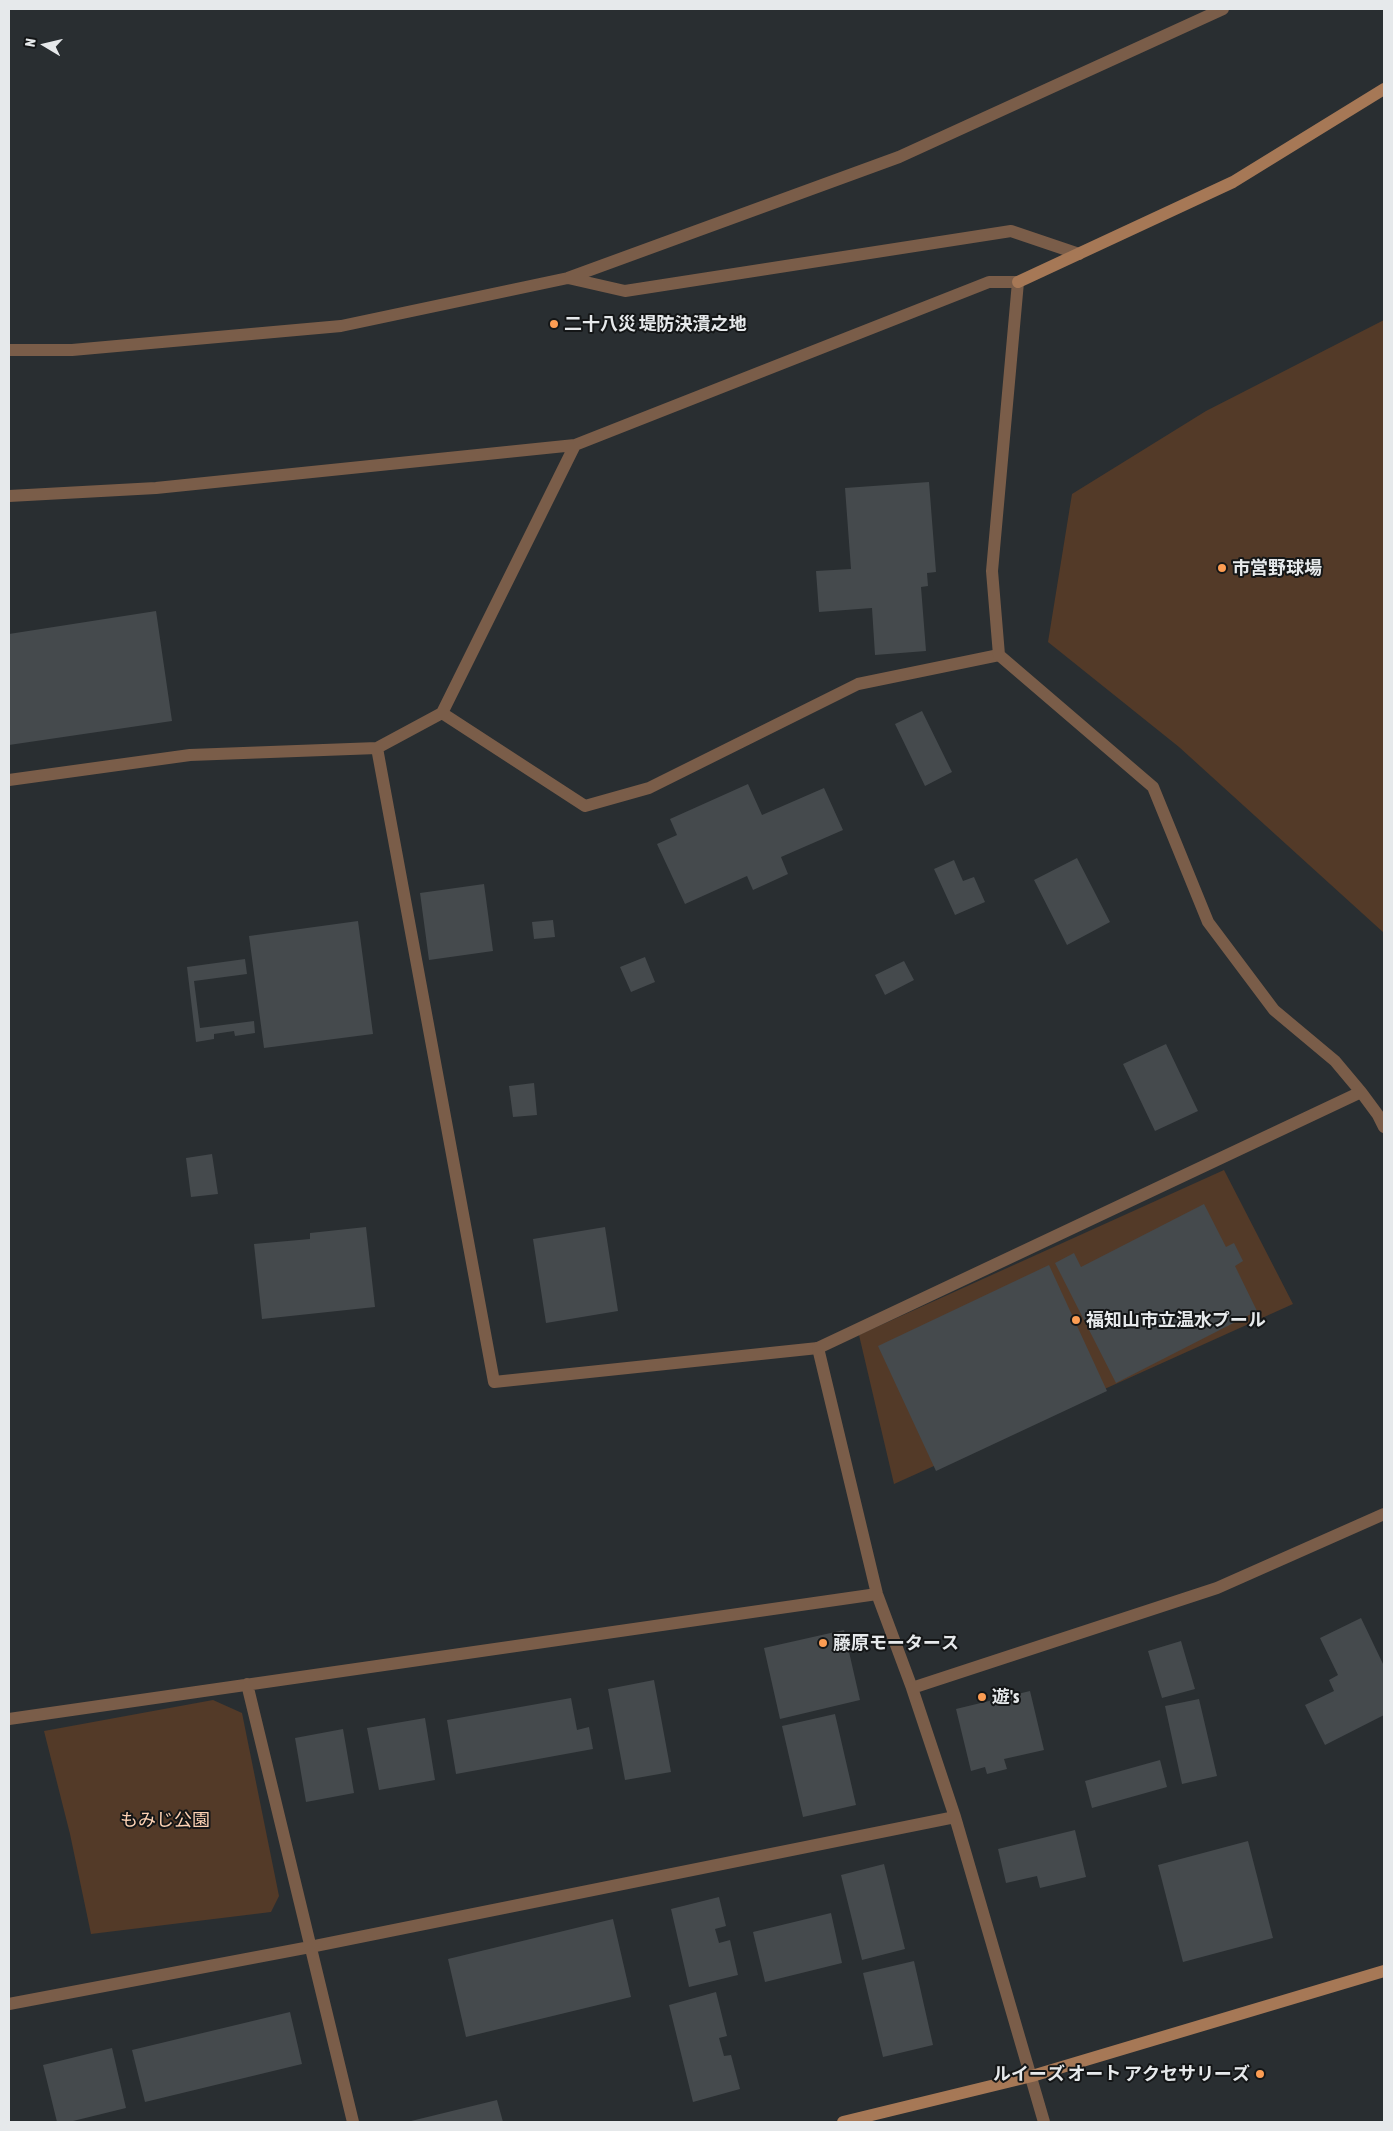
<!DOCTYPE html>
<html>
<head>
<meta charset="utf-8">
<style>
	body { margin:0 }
	#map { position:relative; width:1393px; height:2131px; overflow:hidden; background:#292e31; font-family:"Asap Condensed",sans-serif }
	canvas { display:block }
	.frame { position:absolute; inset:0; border:10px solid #e6e9eb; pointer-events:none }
	.north { position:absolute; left:20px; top:20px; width:50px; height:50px; -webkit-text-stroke:4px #141617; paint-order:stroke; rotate:279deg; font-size:14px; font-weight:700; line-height:20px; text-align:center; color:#e6e9eb }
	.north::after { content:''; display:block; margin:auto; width:18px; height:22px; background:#e6e9eb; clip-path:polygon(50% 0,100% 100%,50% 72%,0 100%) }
</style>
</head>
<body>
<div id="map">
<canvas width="1393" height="2131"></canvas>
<div class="frame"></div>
<div class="north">N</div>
</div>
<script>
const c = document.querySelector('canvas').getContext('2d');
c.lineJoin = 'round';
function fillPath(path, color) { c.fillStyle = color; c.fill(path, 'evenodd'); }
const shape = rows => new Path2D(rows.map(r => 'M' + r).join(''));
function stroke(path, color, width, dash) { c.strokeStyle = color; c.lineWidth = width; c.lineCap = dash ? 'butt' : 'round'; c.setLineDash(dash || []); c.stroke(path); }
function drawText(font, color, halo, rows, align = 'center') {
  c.font = font + ' "Asap Condensed","Noto Sans JP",sans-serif'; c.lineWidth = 4; c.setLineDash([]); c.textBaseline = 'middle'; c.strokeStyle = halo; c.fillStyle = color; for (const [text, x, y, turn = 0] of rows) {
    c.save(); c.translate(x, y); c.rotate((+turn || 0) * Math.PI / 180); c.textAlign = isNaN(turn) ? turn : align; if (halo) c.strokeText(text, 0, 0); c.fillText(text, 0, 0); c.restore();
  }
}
const green = shape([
	[1384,320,1384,933,1179,747,1048,642,1072,494,1206,411],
	[1224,1170,1293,1304,894,1484,859,1335],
	[213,1700,242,1713,279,1896,271,1912,91,1934,70,1834,44,1731]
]);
const building = shape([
	[929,482,936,572,927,573,928,586,921,587,926,651,875,655,872,608,819,612,816,571,851,569,845,488],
	[156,611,172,721,9,745,9,634],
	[922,711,952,772,925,786,895,724],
	[748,784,762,815,824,788,843,830,781,857,788,874,753,890,747,876,685,904,657,844,677,835,670,819],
	[1077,858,1110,922,1067,945,1034,880],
	[954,860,963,881,974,877,985,902,955,915,934,869],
	[484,884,493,951,429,960,420,893],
	[553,920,555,937,534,939,532,922],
	[358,921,373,1034,264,1048,249,936],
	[645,957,655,982,631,992,620,967],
	[245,959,247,974,194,981,200,1028,254,1021,255,1033,235,1036,234,1031,214,1034,214,1039,196,1042,187,967],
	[904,961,914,980,885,995,875,975],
	[1166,1044,1198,1111,1155,1131,1123,1064],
	[534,1083,537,1115,513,1117,509,1086],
	[212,1154,218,1194,191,1197,186,1158],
	[1204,1204,1226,1247,1234,1243,1243,1261,1235,1266,1257,1311,1116,1383,1055,1263,1074,1253,1081,1267],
	[366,1227,375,1307,262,1319,254,1244,310,1239,310,1233],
	[605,1227,618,1311,546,1323,533,1239],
	[1049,1265,1107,1391,936,1471,878,1346],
	[1361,1618,1384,1666,1384,1715,1325,1745,1305,1705,1334,1691,1329,1680,1338,1675,1320,1638],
	[844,1630,860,1700,780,1719,764,1648],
	[1181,1641,1195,1689,1162,1698,1148,1651],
	[654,1680,671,1772,625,1780,608,1689],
	[1030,1691,1044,1750,1004,1759,1007,1769,987,1774,985,1767,971,1771,956,1709],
	[571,1698,577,1730,589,1727,593,1749,456,1774,447,1720],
	[1199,1699,1217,1776,1182,1784,1165,1706],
	[835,1714,856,1805,803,1817,782,1726],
	[425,1718,435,1780,379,1790,367,1728],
	[343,1729,354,1793,306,1802,295,1738],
	[1160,1760,1167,1787,1092,1808,1085,1781],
	[1075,1830,1086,1877,1040,1888,1037,1876,1006,1883,998,1849],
	[1248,1841,1273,1938,1183,1962,1158,1865],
	[884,1864,905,1949,862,1960,841,1875],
	[719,1897,726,1926,715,1929,719,1943,730,1940,738,1975,689,1987,671,1909],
	[831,1913,842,1963,765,1982,753,1932],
	[613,1919,631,1997,466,2037,448,1959],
	[914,1961,933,2045,883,2057,863,1973],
	[716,1992,727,2036,719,2038,724,2056,731,2055,740,2089,693,2102,669,2005],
	[290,2012,302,2064,145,2102,132,2050],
	[112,2048,126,2108,69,2122,57,2122,43,2065],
	[497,2100,503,2122,407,2122]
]);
const lane = shape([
	[9,496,156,488,575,445,989,282,1018,282],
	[442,713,585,806,649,788,858,684,999,655],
	[377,748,494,1382,818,1348],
	[9,780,190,755,377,748,442,713,575,445]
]);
const street = shape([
	[568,278,625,291,1011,231,1079,254],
	[1018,282,992,571,999,655,1153,787,1208,922,1274,1010,1335,1061,1361,1092,1378,1115,1384,1127],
	[9,350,72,350,341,326,568,278,899,157,1223,9],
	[247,1684,353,2122],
	[912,1688,877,1594,818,1348,1361,1092],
	[9,1719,877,1594],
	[9,2004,310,1947,955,1817],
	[1044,2122,955,1817,912,1688,1217,1588,1384,1514]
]);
const secondary = shape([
	[1018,282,1233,182,1384,89],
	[843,2122,1032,2076,1384,1971]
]);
const markers = [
	[554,324,5,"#fc9d53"],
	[1222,568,5,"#fc9d53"],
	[1076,1320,5,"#fc9d53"],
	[823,1643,5,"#fc9d53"],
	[982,1697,5,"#fc9d53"],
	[1260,2074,5,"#fc9d53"]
];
const poiNames = [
	["二十八災 堤防決潰之地",564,324],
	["市営野球場",1232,568],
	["福知山市立温水プール",1086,1320],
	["藤原モータース",833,1643],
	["遊's",992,1697],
	["ルイーズ オート アクセサリーズ",1250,2074,"right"]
];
const parkNames = [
	["もみじ公園",165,1820]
];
fillPath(green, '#533a28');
fillPath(building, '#454a4d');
stroke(lane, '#7a5d49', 12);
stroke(street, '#7a5d49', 12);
stroke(secondary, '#a67856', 12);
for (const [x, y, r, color] of markers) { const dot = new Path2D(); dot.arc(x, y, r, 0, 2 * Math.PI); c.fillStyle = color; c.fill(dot); stroke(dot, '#141617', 2); }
drawText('bold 18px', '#e6e9eb', '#141617', poiNames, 'left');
drawText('18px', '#fdd2b4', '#141617', parkNames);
</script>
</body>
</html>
